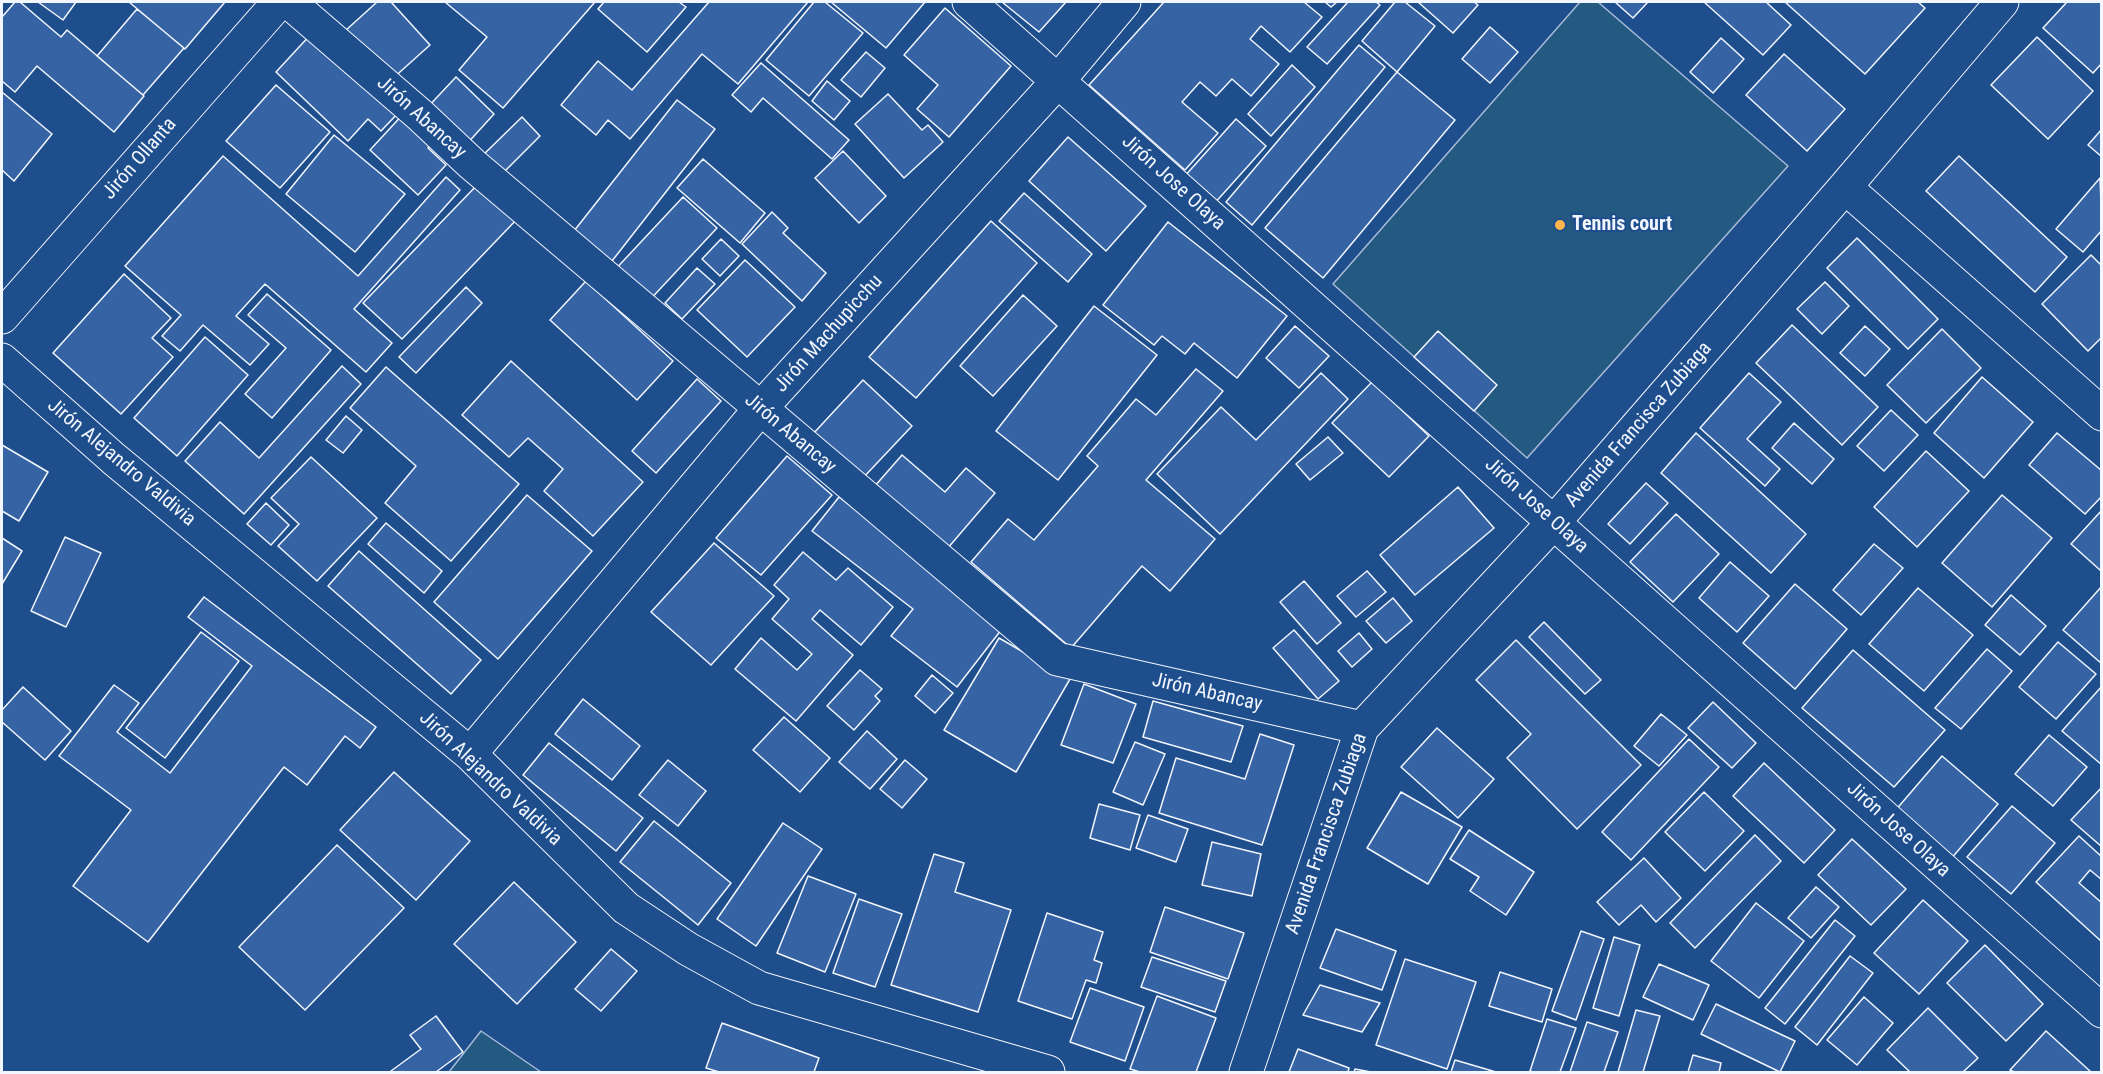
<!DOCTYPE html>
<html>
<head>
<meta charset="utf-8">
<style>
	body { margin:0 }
	#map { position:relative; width:2103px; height:1074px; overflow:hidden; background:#1f4e8c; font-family:"Roboto Condensed",sans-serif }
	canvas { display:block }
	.frame { position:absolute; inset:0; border:3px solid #f2f6ff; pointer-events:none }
</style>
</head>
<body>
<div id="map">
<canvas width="2103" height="1074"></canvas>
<div class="frame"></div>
</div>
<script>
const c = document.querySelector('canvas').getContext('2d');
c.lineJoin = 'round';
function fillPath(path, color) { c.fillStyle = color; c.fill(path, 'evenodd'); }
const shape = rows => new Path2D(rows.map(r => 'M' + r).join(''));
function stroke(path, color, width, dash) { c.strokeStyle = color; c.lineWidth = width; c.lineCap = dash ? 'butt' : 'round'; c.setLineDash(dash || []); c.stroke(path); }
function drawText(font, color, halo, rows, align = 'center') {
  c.font = font + ' "Roboto Condensed",sans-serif'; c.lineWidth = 4.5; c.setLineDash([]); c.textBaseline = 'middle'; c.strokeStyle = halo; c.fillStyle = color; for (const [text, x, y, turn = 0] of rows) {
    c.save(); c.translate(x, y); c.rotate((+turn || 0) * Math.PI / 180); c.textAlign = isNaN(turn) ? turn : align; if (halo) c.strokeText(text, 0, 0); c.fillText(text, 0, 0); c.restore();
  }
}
const green = shape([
	[1580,2,1598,2,1788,166,1527,458,1333,284,1580,2],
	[481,1031,541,1072,449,1072,481,1031]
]);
const building = shape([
	[15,2,20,2,61,37,67,30,144,96,114,132,37,66,15,92,2,81,2,17,15,2],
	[38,2,76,2,63,20,38,2],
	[129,2,225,2,185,49,129,2],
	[377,2,391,2,430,45,391,80,345,31,377,2],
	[445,2,595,2,503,108,459,70,487,37,445,2],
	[604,2,679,2,686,7,647,52,598,9,604,2],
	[709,2,808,2,738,84,702,54,630,139,608,120,596,135,561,105,598,61,632,90,709,2],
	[814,2,825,2,863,33,809,96,766,60,814,2],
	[831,2,925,2,886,48,831,2],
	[1002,2,1066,2,1039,32,1002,2],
	[1164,2,1304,2,1322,17,1290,52,1261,26,1250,39,1279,64,1251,96,1232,79,1216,96,1200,82,1182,102,1218,133,1185,170,1089,85,1164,2],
	[1325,2,1337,2,1331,7,1325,2],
	[1348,2,1376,2,1380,5,1327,64,1307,47,1348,2],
	[1395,2,1405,2,1435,26,1397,72,1362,41,1395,2],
	[1418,2,1474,2,1478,5,1453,33,1418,2],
	[1615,2,1648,2,1633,18,1615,2],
	[1704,2,1766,2,1791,25,1763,55,1704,2],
	[1785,2,1918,2,1925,8,1865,74,1785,2],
	[2067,2,2102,2,2102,63,2093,73,2043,28,2067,2],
	[945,8,1011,66,949,137,917,109,938,85,904,55,945,8],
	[137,9,184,48,143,95,97,56,137,9],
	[1490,27,1518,52,1490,83,1462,59,1490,27],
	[313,32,399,112,381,131,368,119,348,141,276,72,313,32],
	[2037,37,2093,91,2048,139,1991,85,2037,37],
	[1721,38,1744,59,1713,93,1690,72,1721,38],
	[1359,45,1385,67,1252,225,1226,202,1359,45],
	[866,52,885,68,861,97,841,80,866,52],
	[1784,54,1845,109,1807,151,1746,95,1784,54],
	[761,63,849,140,832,159,763,98,751,112,732,95,761,63],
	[1292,65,1315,87,1271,136,1248,114,1292,65],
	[1397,72,1455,120,1323,278,1265,228,1397,72],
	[456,77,494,114,464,147,425,110,456,77],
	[827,81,850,101,834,120,812,101,827,81],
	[276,85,330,132,280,188,226,141,276,85],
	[2,92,52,134,14,181,2,170,2,92],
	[888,94,922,130,928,125,943,142,904,178,855,124,888,94],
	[677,100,715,129,612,261,574,231,677,100],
	[406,111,436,139,428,148,446,165,418,195,370,150,406,111],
	[522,117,540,136,500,176,481,157,522,117],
	[1236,119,1266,146,1213,205,1183,178,1236,119],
	[2102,129,2102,157,2088,145,2102,129],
	[334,135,405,194,355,252,286,194,334,135],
	[1068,137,1146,206,1106,251,1029,181,1068,137],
	[843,151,886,196,859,223,815,178,843,151],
	[223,156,358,276,446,177,460,190,354,309,392,343,366,372,265,284,236,316,269,344,250,365,203,325,180,351,162,336,181,315,125,266,223,156],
	[1959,156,2067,257,2035,292,1926,191,1959,156],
	[703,159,765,213,740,243,677,188,703,159],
	[2100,178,2102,230,2083,252,2056,229,2100,178],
	[481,181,519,217,402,339,363,303,481,181],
	[1024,193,1092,254,1068,282,999,221,1024,193],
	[683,197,717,228,645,305,611,274,683,197],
	[772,212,788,228,783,233,826,273,802,301,742,244,772,212],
	[991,221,1037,263,916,398,869,357,991,221],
	[1168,222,1287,316,1237,378,1194,343,1185,354,1162,336,1154,345,1103,305,1168,222],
	[1857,238,1938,319,1908,349,1827,268,1857,238],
	[721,239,739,256,720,276,702,259,721,239],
	[2091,255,2102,266,2102,337,2088,351,2042,304,2091,255],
	[745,260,795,307,747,357,697,310,745,260],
	[697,268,715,284,682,319,665,303,697,268],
	[124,274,171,318,152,338,173,357,121,414,53,353,124,274],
	[586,281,673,361,637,400,550,320,586,281],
	[1825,282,1849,306,1822,334,1797,309,1825,282],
	[466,287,482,303,416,373,399,357,466,287],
	[267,294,331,350,272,418,245,394,286,348,248,315,267,294],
	[1023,295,1057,326,993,396,960,366,1023,295],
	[1094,306,1157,355,1058,480,996,431,1094,306],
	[1792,325,1878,407,1842,445,1756,363,1792,325],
	[1295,326,1329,356,1299,388,1266,358,1295,326],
	[1865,326,1890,349,1865,376,1840,353,1865,326],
	[1942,329,1981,368,1926,423,1887,385,1942,329],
	[1438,331,1497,385,1474,411,1414,357,1438,331],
	[205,337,248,375,177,456,134,418,205,337],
	[511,361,643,482,593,536,544,491,563,469,528,438,509,457,462,415,511,361],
	[342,366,361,384,244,514,185,461,220,422,259,458,342,366],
	[386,367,519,484,451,561,385,503,416,466,350,408,386,367],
	[1196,369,1223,391,1146,480,1215,539,1170,591,1142,566,1071,648,971,562,1008,519,1034,540,1098,466,1087,456,1136,399,1156,415,1196,369],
	[1321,373,1348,399,1220,534,1157,474,1221,407,1256,440,1321,373],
	[1749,373,1781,402,1747,439,1780,469,1765,486,1700,428,1749,373],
	[1982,377,2033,422,1984,478,1934,433,1982,377],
	[697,379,721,401,656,473,632,451,697,379],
	[863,380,912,426,861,480,812,435,863,380],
	[1372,382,1429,436,1389,477,1332,423,1372,382],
	[1891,410,1918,435,1884,471,1857,446,1891,410],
	[346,416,362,430,343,453,326,440,346,416],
	[1794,423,1834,459,1812,484,1772,448,1794,423],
	[1696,433,1806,534,1771,573,1661,473,1696,433],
	[2057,433,2102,471,2102,496,2085,514,2029,465,2057,433],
	[1328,437,1343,453,1310,480,1296,464,1328,437],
	[2,445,48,472,19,521,2,511,2,445],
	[1926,451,1969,491,1917,547,1874,507,1926,451],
	[902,455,945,492,966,468,995,493,947,549,874,487,902,455],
	[787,456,832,495,761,575,716,538,787,456],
	[311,457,377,518,317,581,278,546,299,524,271,498,311,457],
	[1646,483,1668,503,1630,544,1608,524,1646,483],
	[1458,487,1494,528,1415,595,1380,555,1458,487],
	[527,495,592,551,498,659,434,602,527,495],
	[2002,495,2052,538,1992,607,1942,563,2002,495],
	[839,497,1005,625,957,687,891,636,913,609,812,531,839,497],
	[266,503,289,525,271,545,247,524,266,503],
	[2102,510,2102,568,2100,570,2071,544,2102,510],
	[1676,514,1719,554,1673,602,1630,562,1676,514],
	[386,523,442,571,424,593,368,544,386,523],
	[65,537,101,553,66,627,31,611,65,537],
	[2,538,22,551,2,584,2,538],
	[714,543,774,596,711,665,651,612,714,543],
	[1874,544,1903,568,1861,615,1833,590,1874,544],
	[359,551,481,660,451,694,328,586,359,551],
	[803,552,836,580,848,568,893,607,861,645,820,610,812,619,853,655,796,721,735,669,761,638,797,670,812,654,772,619,789,599,774,585,803,552],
	[1730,562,1769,596,1737,632,1699,598,1730,562],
	[1367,571,1386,592,1356,617,1337,596,1367,571],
	[1304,581,1341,623,1317,644,1280,602,1304,581],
	[1795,584,1847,629,1795,689,1743,643,1795,584],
	[2102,586,2102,664,2063,630,2102,586],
	[1918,588,1973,635,1924,691,1869,644,1918,588],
	[2011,595,2046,626,2020,655,1985,625,2011,595],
	[204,597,376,727,360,748,345,736,307,785,284,767,148,942,73,886,131,810,59,756,114,685,139,703,117,732,170,773,252,666,188,617,204,597],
	[1393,598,1412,621,1386,643,1366,621,1393,598],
	[1544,622,1601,680,1585,694,1529,637,1544,622],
	[1294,630,1339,681,1318,699,1273,648,1294,630],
	[201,632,239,661,165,758,126,728,201,632],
	[1359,633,1372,649,1352,667,1338,651,1359,633],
	[999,638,1070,679,1016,772,944,730,999,638],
	[1516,640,1641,765,1577,829,1507,758,1531,734,1476,680,1516,640],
	[2058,642,2096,674,2056,719,2019,687,2058,642],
	[1987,649,2012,671,1961,729,1935,708,1987,649],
	[1853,650,1945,730,1894,787,1802,708,1853,650],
	[860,670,882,689,875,696,880,701,854,730,827,706,860,670],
	[932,675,953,693,935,713,915,696,932,675],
	[1084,684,1136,704,1113,763,1061,745,1084,684],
	[2102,686,2102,765,2062,731,2102,686],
	[23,687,71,731,45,760,2,722,2,710,23,687],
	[583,699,640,746,612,780,555,734,583,699],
	[1153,701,1243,726,1231,762,1143,737,1153,701],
	[1713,702,1756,743,1732,768,1688,728,1713,702],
	[1661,714,1687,735,1659,766,1634,746,1661,714],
	[784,717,830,758,800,792,753,750,784,717],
	[1437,728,1494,779,1458,818,1401,767,1437,728],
	[867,731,897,759,870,789,839,762,867,731],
	[1260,734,1294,745,1262,845,1159,813,1176,758,1245,779,1260,734],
	[2049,735,2087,767,2053,806,2015,774,2049,735],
	[1689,739,1719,767,1631,860,1602,832,1689,739],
	[1135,742,1165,754,1143,805,1113,792,1135,742],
	[549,743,643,818,616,851,523,775,549,743],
	[1942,756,1998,804,1950,860,1894,812,1942,756],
	[668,760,706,791,678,826,639,795,668,760],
	[905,760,927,779,902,808,880,789,905,760],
	[1764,763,1835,830,1804,863,1733,796,1764,763],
	[394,772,470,841,416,900,340,830,394,772],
	[2102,787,2102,847,2071,820,2102,787],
	[1401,792,1462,827,1428,884,1367,848,1401,792],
	[1704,792,1744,831,1705,871,1665,832,1704,792],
	[1099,804,1140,815,1130,850,1090,838,1099,804],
	[2012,806,2055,843,2011,894,1967,857,2012,806],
	[1148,815,1188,829,1176,862,1136,848,1148,815],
	[654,821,731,883,698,925,620,862,654,821],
	[783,823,822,849,756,946,717,919,783,823],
	[1469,830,1534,872,1506,915,1470,891,1479,877,1450,859,1469,830],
	[1755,835,1781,861,1695,948,1670,923,1755,835],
	[2079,836,2102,857,2102,880,2090,870,2079,883,2102,903,2102,942,2036,882,2079,836],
	[1852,839,1906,889,1871,925,1818,875,1852,839],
	[1212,842,1261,854,1252,896,1202,885,1212,842],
	[337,845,404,908,305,1010,239,947,337,845],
	[934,854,964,863,955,892,1011,910,978,1012,891,985,934,854],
	[1644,858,1681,898,1656,922,1641,905,1619,925,1597,902,1644,858],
	[808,876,856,894,825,972,777,953,808,876],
	[514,882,576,942,517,1004,454,944,514,882],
	[1816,887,1839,907,1811,938,1788,918,1816,887],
	[859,899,902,914,875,987,833,973,859,899],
	[1923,900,1968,941,1919,994,1874,953,1923,900],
	[1756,903,1804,941,1759,998,1711,961,1756,903],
	[1165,907,1244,933,1228,979,1150,952,1165,907],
	[1047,913,1103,932,1094,960,1102,963,1096,983,1086,980,1072,1019,1018,1001,1047,913],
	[1835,920,1855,936,1785,1024,1765,1008,1835,920],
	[1336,929,1396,951,1382,990,1320,968,1336,929],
	[1581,931,1604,939,1576,1020,1552,1011,1581,931],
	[1614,937,1640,945,1619,1016,1593,1008,1614,937],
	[1985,945,2043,1004,2006,1041,1947,983,1985,945],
	[611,949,637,971,601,1011,575,989,611,949],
	[1850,956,1873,973,1817,1045,1795,1027,1850,956],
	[1152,957,1226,981,1215,1012,1141,987,1152,957],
	[1405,959,1476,982,1447,1069,1376,1045,1405,959],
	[1659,964,1709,985,1693,1020,1643,997,1659,964],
	[1500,972,1552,989,1542,1022,1489,1006,1500,972],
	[1320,985,1380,1003,1362,1032,1303,1015,1320,985],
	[1090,988,1144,1007,1125,1061,1070,1042,1090,988],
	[1157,996,1216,1018,1196,1072,1140,1072,1130,1069,1157,996],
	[1864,997,1893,1023,1857,1065,1827,1040,1864,997],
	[1716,1004,1795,1041,1780,1072,1701,1034,1716,1004],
	[1928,1008,1978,1058,1963,1072,1910,1072,1887,1050,1928,1008],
	[1636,1010,1660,1016,1643,1072,1618,1072,1636,1010],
	[436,1016,463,1052,436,1072,392,1072,391,1071,421,1049,410,1035,436,1016],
	[1547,1019,1576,1028,1560,1072,1533,1072,1530,1071,1547,1019],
	[1587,1022,1618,1032,1604,1072,1570,1072,1587,1022],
	[722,1023,819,1058,814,1072,719,1072,706,1068,722,1023],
	[2046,1031,2091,1072,2014,1072,2010,1070,2046,1031],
	[1298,1049,1349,1068,1348,1072,1289,1072,1298,1049],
	[1693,1055,1721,1063,1719,1072,1688,1072,1693,1055],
	[1455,1060,1496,1072,1451,1072,1455,1060],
	[1355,1069,1371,1072,1354,1072,1355,1069]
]);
const street = shape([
	[289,2,420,115,472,164,1057,659,1362,728],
	[969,2,2102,1011],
	[1845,187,2102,414],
	[2,317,279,2],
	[2,360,114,459,470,754,626,908,688,949,759,988,1048,1072],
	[470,754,760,409,1058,81,1124,2],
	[1246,1072,1362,728,1554,522,1845,187,2002,2]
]);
const markers = [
	[1560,225,6,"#ffb74d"]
];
const streetNames = [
	["Jirón Abancay",421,118,42],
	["Jirón Ollanta",140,159,-49],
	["Jirón Jose Olaya",1173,183,42],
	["Jirón Machupicchu",829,334,-48],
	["Avenida Francisca Zubiaga",1639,425,-49],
	["Jirón Abancay",790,434,40],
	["Jirón Alejandro Valdivia",121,463,40],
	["Jirón Jose Olaya",1536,506,42],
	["Jirón Abancay",1207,693,13],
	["Jirón Alejandro Valdivia",490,779,43],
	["Jirón Jose Olaya",1898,830,42],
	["Avenida Francisca Zubiaga",1327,834,-71]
];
const poiNames = [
	["Tennis court",1572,225]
];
fillPath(green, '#245a82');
stroke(green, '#a8bbd7', 1.5);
fillPath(building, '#3563a3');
stroke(building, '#f2f6ff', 1.5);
stroke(street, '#f2f6ff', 35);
stroke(street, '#1f4e8c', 33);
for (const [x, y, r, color] of markers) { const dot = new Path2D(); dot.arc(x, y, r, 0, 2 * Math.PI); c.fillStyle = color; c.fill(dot); stroke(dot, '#1f4e8c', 2); }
drawText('20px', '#f2f6ff', '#1f4e8c', streetNames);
drawText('bold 20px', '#f2f6ff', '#1f4e8c', poiNames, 'left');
</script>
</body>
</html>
